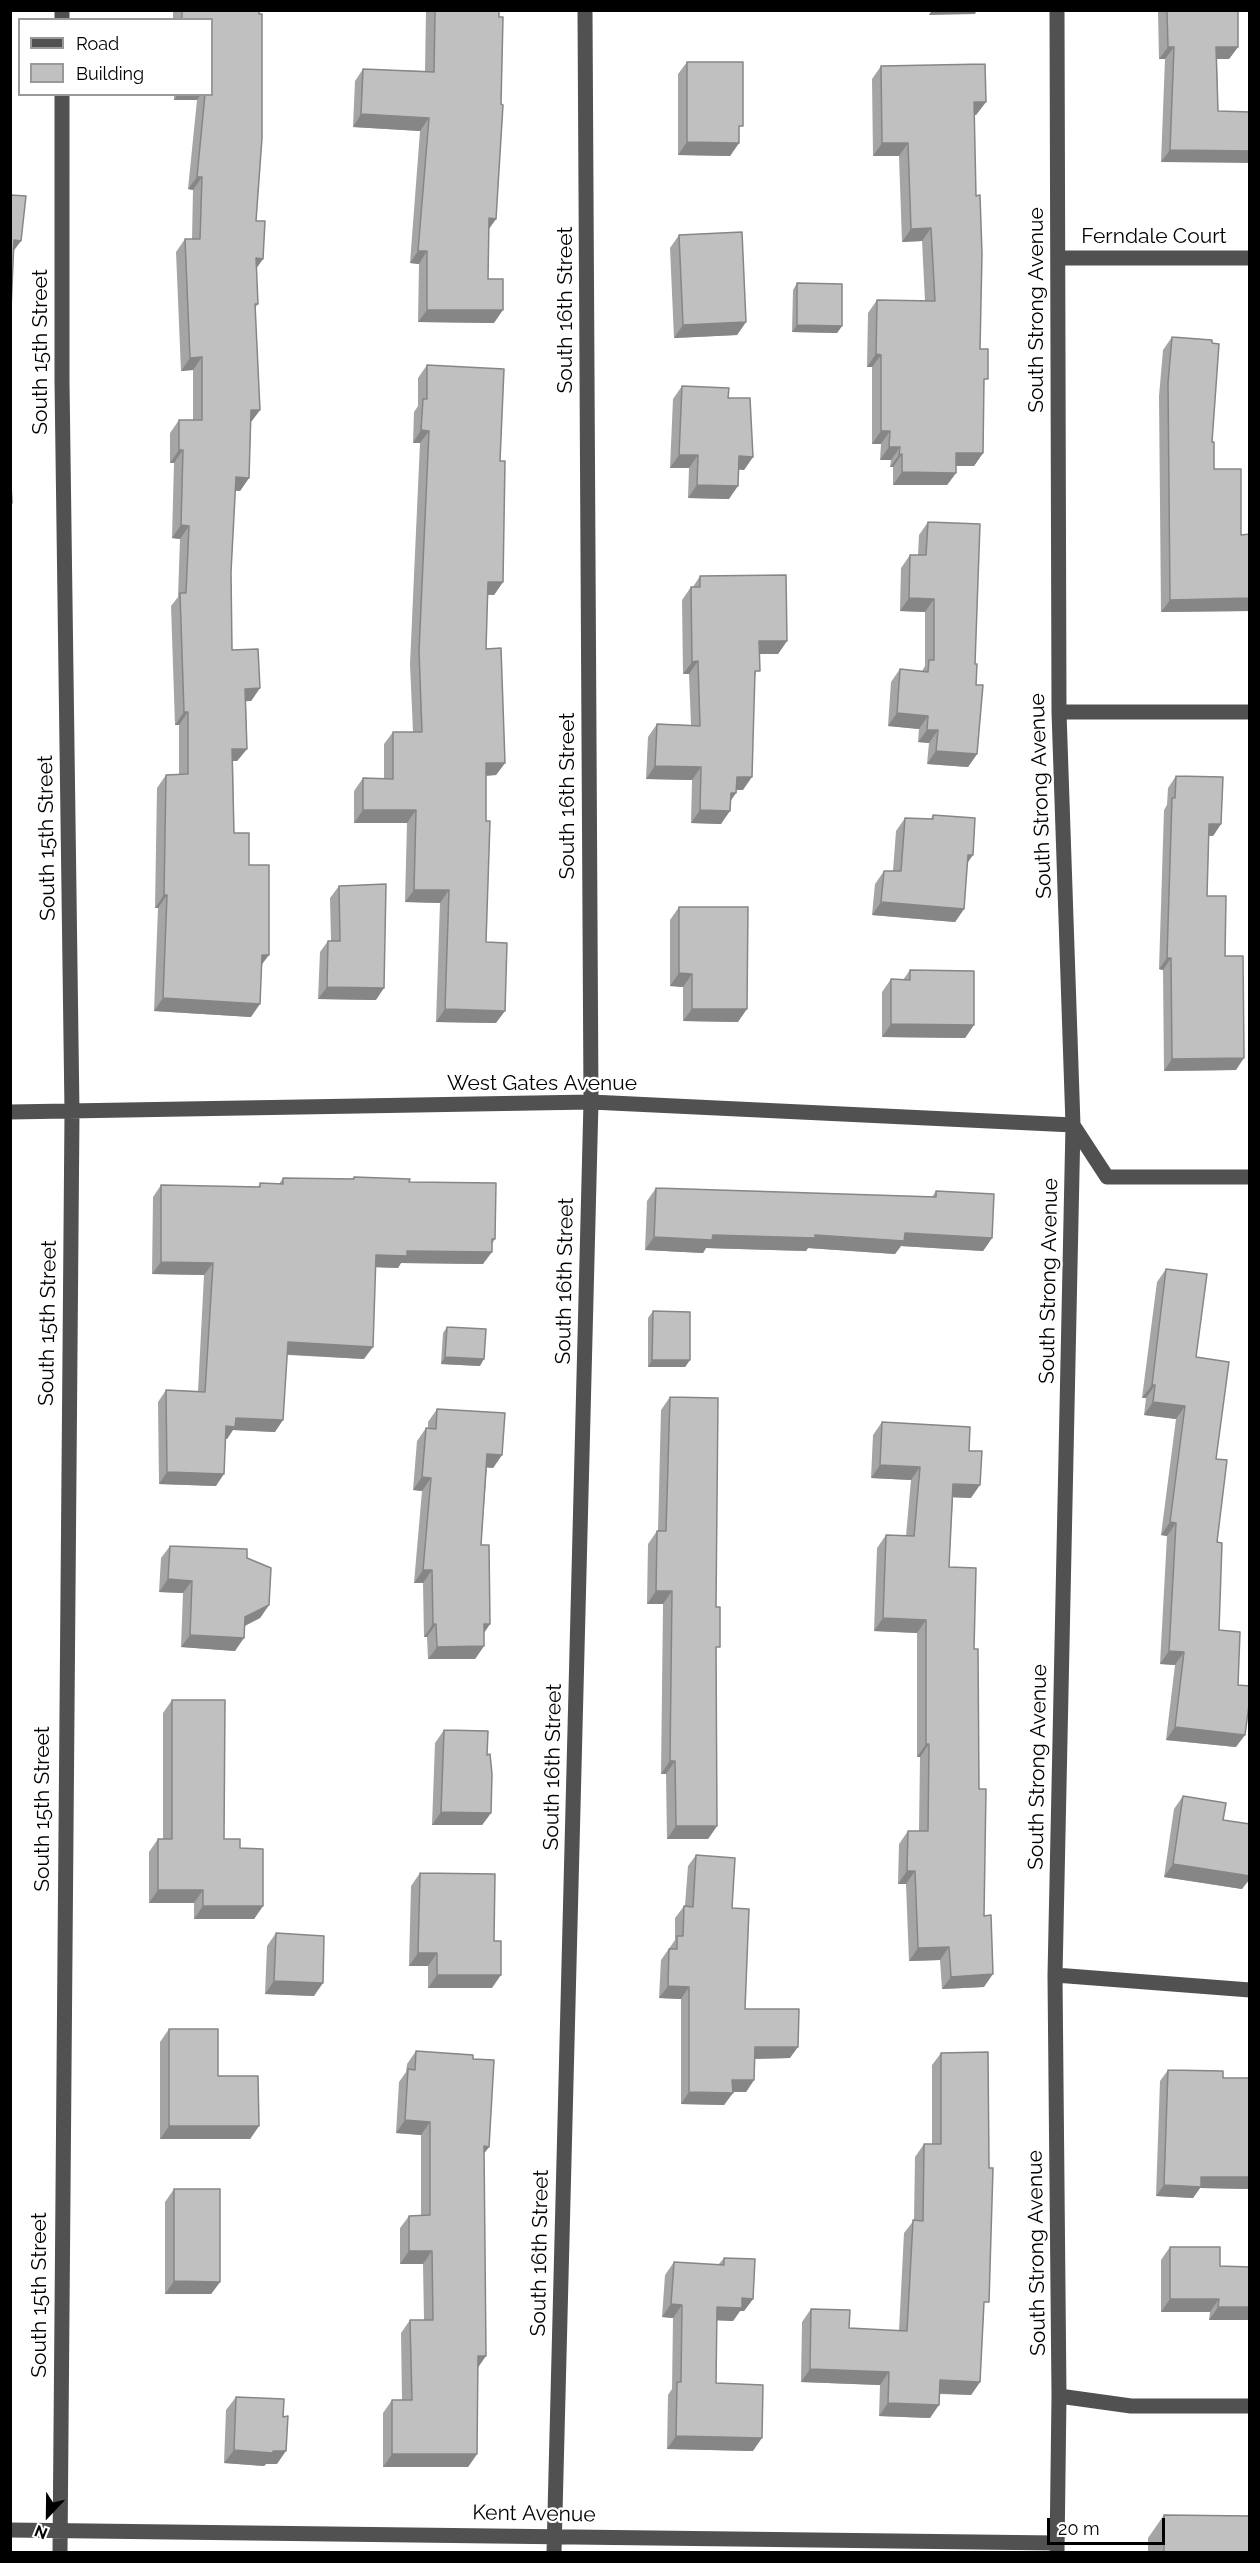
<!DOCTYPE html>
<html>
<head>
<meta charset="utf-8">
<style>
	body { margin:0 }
	#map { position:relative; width:1260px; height:2563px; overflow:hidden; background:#fff; font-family:Raleway,sans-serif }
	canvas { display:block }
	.frame { position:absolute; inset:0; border:12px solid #000; pointer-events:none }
	.legend { position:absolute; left:18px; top:18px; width:195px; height:78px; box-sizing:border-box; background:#fff; border:2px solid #999; margin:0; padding:8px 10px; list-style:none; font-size:18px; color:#000 }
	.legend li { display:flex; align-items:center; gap:12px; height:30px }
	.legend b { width:30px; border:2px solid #999 }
	.north { position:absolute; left:18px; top:2485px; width:60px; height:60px; -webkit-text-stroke:4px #fff; paint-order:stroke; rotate:202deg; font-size:16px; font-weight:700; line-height:24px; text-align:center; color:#000 }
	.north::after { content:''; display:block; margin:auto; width:21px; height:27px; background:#000; clip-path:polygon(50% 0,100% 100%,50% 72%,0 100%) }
	.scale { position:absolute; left:1047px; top:2518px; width:118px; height:27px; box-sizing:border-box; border:3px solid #000; border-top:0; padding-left:8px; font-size:18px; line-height:21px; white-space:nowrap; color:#000; -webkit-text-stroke:4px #fff; paint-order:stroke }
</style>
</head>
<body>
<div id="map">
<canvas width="1260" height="2563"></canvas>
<div class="frame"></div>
<ul class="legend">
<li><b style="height:8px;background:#515151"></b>Road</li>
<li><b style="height:16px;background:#c0c0c0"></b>Building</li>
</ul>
<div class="north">N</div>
<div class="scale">20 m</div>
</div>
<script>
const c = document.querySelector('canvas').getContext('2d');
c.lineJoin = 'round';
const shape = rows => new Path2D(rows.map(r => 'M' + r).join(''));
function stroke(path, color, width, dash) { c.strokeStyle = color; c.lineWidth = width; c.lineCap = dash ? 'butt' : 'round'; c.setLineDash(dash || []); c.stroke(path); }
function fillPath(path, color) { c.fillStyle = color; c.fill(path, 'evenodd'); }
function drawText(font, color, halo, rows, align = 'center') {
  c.font = font + ' Raleway,sans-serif'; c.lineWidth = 4.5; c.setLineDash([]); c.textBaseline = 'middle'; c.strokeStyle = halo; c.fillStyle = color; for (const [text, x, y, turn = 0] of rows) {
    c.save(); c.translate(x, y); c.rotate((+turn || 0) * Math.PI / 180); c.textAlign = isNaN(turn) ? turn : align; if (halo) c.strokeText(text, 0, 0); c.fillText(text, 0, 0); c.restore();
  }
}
const minor = shape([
	[62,10,62,20],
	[1058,258,1250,258],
	[1059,712,1250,712],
	[10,1112,591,1102,1073,1125,1107,1177,1250,1177],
	[1055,1975,1250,1990],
	[1059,2396,1131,2406,1250,2406],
	[10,2530,1056,2543],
	[60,2552,72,1112,62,381,62,94],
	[554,2552,591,1102,585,10],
	[1057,2552,1059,2396,1055,1975,1073,1125,1059,712,1057,10]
]);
const wall = shape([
	[173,10,259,10,256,221,263,259,256,269,258,304,255,308,260,410,251,422,249,478,240,491,235,491,231,572,232,650,260,688,251,701,246,701,247,749,237,761,233,761,234,833,249,865,262,964,251,1017,154,1011,158,908,155,908,157,788,166,775,179,775,179,725,175,725,171,606,178,597,180,539,172,538,174,463,170,463,170,433,179,420,193,420,193,370,181,371,176,252,185,239,192,239,193,190,188,189,197,100,174,100,174,94,212,94,212,20,173,20],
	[426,10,499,10,496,219,489,229,488,279,494,323,418,322,419,264,410,263,420,131,353,127,355,81,363,69,425,71],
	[1158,10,1238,10,1238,47,1229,59,1217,59,1218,111,1161,162,1165,59,1159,59],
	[687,62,739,133,739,143,730,156,678,155,678,74],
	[881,66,986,102,976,115,974,115,980,349,984,385,983,453,974,466,956,466,956,473,947,485,893,485,893,467,890,467,891,460,880,460,881,444,872,444,872,367,867,367,868,313,877,300,925,301,922,241,902,242,899,156,873,156,872,79],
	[679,235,746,322,737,335,674,338,670,248],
	[797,283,842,326,837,333,792,332,793,290],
	[1172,337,1212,442,1214,469,1241,535,1250,534,1250,611,1161,612,1159,396,1163,350],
	[427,365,500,461,503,582,494,595,487,595,486,649,505,763,496,775,486,776,486,942,496,1023,436,1022,440,903,405,902,407,823,354,823,354,791,363,778,384,778,384,744,393,732,413,732,410,664,420,443,413,443,414,412,418,406,418,378],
	[682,386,728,398,753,457,744,470,739,469,729,499,688,498,689,468,670,468,673,399],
	[928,522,975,664,977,754,968,767,927,764,929,743,918,742,919,729,888,726,891,682,900,669,922,671,925,666,925,612,900,611,901,568,910,555,918,555,919,535],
	[700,576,787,641,778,654,759,654,755,677,743,790,736,790,736,793,731,800,721,824,691,823,692,780,646,779,648,737,657,724,691,725,689,674,683,674,682,600,691,587,693,587],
	[1176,776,1221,824,1213,836,1209,836,1207,896,1225,956,1236,1070,1164,1071,1163,970,1159,969,1164,810,1167,805,1168,788],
	[933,815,967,863,964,909,955,922,872,915,875,884,884,871,893,871,896,831,905,818,931,819],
	[339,886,376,1000,318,999,320,952,328,941,331,941,330,898],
	[679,907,738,1022,683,1021,683,987,670,986,670,920],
	[910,970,974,1025,965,1038,882,1037,882,992,891,979,903,980],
	[354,1177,409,1182,495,1239,492,1244,483,1264,401,1263,398,1268,376,1267,364,1359,287,1355,275,1432,233,1430,227,1439,225,1439,216,1486,159,1484,158,1402,166,1390,198,1391,204,1275,152,1274,153,1197,161,1185,258,1187,260,1183,279,1184,283,1178,352,1179],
	[656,1188,932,1197,936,1191,992,1238,983,1251,901,1246,895,1254,808,1248,806,1251,706,1248,703,1253,645,1250,647,1201],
	[1166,1269,1196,1357,1216,1459,1219,1630,1238,1685,1236,1747,1166,1740,1175,1665,1160,1664,1167,1536,1161,1535,1176,1419,1144,1415,1146,1398,1142,1398,1157,1282],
	[653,1311,690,1360,685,1367,648,1367,648,1318],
	[447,1327,480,1366,441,1364,443,1333],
	[670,1397,716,1607,717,1826,708,1839,667,1839,666,1774,661,1774,663,1604,647,1604,648,1544,657,1531,658,1531,661,1410],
	[437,1409,502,1455,493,1468,487,1467,481,1545,490,1624,484,1633,484,1646,475,1659,428,1659,427,1637,424,1637,423,1583,414,1583,422,1491,413,1490,417,1441,426,1428,428,1428,428,1422],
	[882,1422,969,1451,971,1498,953,1497,949,1567,974,1649,984,1916,984,1987,942,1989,940,1960,909,1961,906,1884,898,1884,899,1844,908,1831,919,1831,920,1757,917,1757,917,1633,874,1631,877,1548,886,1535,906,1536,911,1480,871,1478,873,1435],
	[170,1546,247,1558,269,1605,260,1618,245,1626,235,1651,181,1647,183,1593,159,1592,161,1558],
	[172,1700,224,1839,240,1848,263,1906,254,1919,194,1919,194,1903,149,1903,149,1852,158,1839,163,1839,163,1713],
	[444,1730,487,1755,491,1813,482,1825,432,1825,435,1743],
	[1183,1796,1223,1820,1242,1889,1164,1877,1174,1809],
	[696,1855,732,1908,745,2009,790,2058,754,2059,754,2080,746,2092,733,2092,724,2105,681,2104,681,1999,659,1998,661,1960,675,1940,675,1918,684,1906,685,1906,688,1866],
	[420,1873,492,1988,428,1988,428,1966,409,1966,411,1886],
	[276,1933,314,1996,265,1994,267,1946],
	[169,2029,218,2076,259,2126,250,2139,160,2139,160,2042],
	[416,2051,473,2059,489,2147,484,2153,478,2368,477,2454,468,2467,383,2467,383,2413,392,2400,402,2400,401,2333,410,2320,424,2320,423,2264,400,2264,400,2228,409,2216,421,2215,421,2135,396,2133,399,2082,406,2072,407,2064],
	[941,2053,984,2309,980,2382,971,2395,939,2394,930,2418,879,2416,880,2385,801,2382,802,2322,811,2309,849,2328,899,2331,904,2233,914,2220,915,2157,924,2144,932,2144,932,2065],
	[1168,2070,1223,2078,1250,2078,1250,2189,1200,2188,1193,2198,1156,2196,1160,2081],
	[174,2189,220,2282,211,2294,165,2294,165,2202],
	[1170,2247,1220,2266,1250,2267,1250,2320,1209,2320,1210,2312,1161,2312,1161,2260],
	[724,2258,753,2299,744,2311,740,2311,733,2321,717,2320,716,2383,753,2451,667,2449,668,2395,672,2389,673,2318,662,2317,665,2275,674,2262,718,2265],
	[236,2397,277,2464,266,2464,264,2466,224,2463,226,2410],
	[1164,2515,1250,2553,1148,2553,1148,2538]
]);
const shadedWall = shape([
	[932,10,977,10,975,14,929,15],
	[1168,47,1174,47,1165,59,1159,59],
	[1216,47,1238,47,1229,59,1208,59],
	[178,94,201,94,197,100,174,100],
	[974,102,986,102,976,115,965,115],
	[361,114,429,118,420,131,353,127],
	[687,142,739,143,730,156,678,155],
	[882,143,908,143,899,156,873,156],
	[1170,150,1250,151,1250,163,1161,162],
	[197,177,202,177,193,190,188,189],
	[489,218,496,219,487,231],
	[931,228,922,241,902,242,911,229],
	[14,240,21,241,12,253],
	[418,251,427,251,419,264,410,263],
	[256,258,263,259,254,271],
	[427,310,503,310,494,323,418,322],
	[746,322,737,335,674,338,683,325],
	[797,325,842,326,837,333,792,332],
	[876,354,881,355,872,367,867,367],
	[202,357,193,370,181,371,190,358],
	[251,410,260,410,251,422],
	[421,430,429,431,420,443,413,443],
	[881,431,890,431,881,444,872,444],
	[889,447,900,447,891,460,880,460],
	[179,450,183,450,174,463,170,463],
	[956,453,983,453,974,466,947,466],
	[902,454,893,467,890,467,899,455],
	[679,455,698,455,689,468,670,468],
	[739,456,753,457,744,470,730,469],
	[902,472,956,473,947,485,893,485],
	[236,477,249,478,240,491,227,490],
	[697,485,738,486,729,499,688,498],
	[181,525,189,526,180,539,172,538],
	[488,582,503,582,494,595,479,594],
	[909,598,934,599,925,612,900,611],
	[1250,598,1250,611,1161,612,1170,600],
	[759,641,787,641,778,654,750,654],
	[698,661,689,674,683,674,692,662],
	[260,688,251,701,236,702,245,689],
	[184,712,188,712,179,725,175,725],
	[897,713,928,716,919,729,888,726],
	[927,730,938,730,929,743,918,742],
	[232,749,247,749,237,761,223,761],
	[936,751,977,754,968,767,927,764],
	[486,763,505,763,496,775,477,776],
	[655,766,701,767,692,780,646,779],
	[737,777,752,777,743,790,728,790],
	[731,793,736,793,727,806],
	[363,810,416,810,407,823,354,823],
	[700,810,730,811,721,824,691,823],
	[1209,824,1221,824,1213,836,1201,835],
	[968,855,973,855,964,868],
	[414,890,449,890,440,903,405,902],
	[164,895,167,895,158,908,155,908],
	[881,902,964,909,955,922,872,915],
	[262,955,269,955,260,967],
	[1167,958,1171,958,1163,970,1159,969],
	[679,973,692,974,683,987,670,986],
	[327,987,384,988,376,1000,318,999],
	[163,998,260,1004,251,1017,154,1011],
	[445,1009,505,1011,496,1023,436,1022],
	[692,1009,747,1009,738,1022,683,1021],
	[891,1024,974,1025,965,1038,882,1037],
	[1244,1058,1236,1070,1164,1071,1172,1059],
	[905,1233,992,1238,983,1251,901,1246,895,1254,808,1248,806,1251,706,1248,703,1253,645,1250,654,1237,713,1235,815,1235],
	[407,1251,492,1252,483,1264,401,1263,398,1268,368,1267,376,1255],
	[161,1262,213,1263,204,1275,152,1274],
	[288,1342,373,1347,364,1359,280,1354],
	[445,1357,484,1359,480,1366,441,1364],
	[652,1360,690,1360,685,1367,648,1367],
	[1152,1385,1155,1385,1146,1398,1142,1398],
	[1153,1402,1185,1406,1176,1419,1144,1415],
	[236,1418,283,1420,275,1432,233,1430,227,1439,217,1438,226,1426],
	[487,1454,502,1455,493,1468,478,1467],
	[880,1465,920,1467,911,1480,871,1478],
	[167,1472,224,1474,216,1486,159,1484],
	[422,1477,431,1478,422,1491,413,1490],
	[953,1484,980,1485,971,1498,944,1497],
	[1170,1522,1176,1523,1167,1536,1161,1535],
	[423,1570,432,1570,423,1583,414,1583],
	[168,1579,192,1581,183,1593,159,1592],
	[656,1591,672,1591,663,1604,647,1604],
	[269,1605,260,1618,236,1630,245,1617],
	[883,1618,926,1620,917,1633,874,1631],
	[433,1624,436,1624,427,1637,424,1637],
	[484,1624,490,1624,481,1637],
	[190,1635,244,1638,235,1651,181,1647],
	[484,1646,475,1659,428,1659,437,1647],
	[1169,1651,1184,1652,1175,1665,1160,1664],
	[1175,1727,1245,1735,1236,1747,1166,1740],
	[926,1744,929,1744,920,1757,917,1757],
	[670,1761,675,1761,666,1774,661,1774],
	[441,1812,491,1813,482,1825,432,1825],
	[676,1826,717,1826,708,1839,667,1839],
	[1173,1864,1250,1876,1250,1879,1242,1889,1164,1877],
	[907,1871,915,1871,906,1884,898,1884],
	[158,1890,203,1890,194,1903,149,1903],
	[203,1906,263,1906,254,1919,194,1919],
	[949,1947,940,1960,909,1961,918,1948],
	[418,1953,437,1953,428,1966,409,1966],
	[993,1974,984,1987,942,1989,951,1977],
	[437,1975,501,1975,492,1988,428,1988],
	[274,1981,323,1983,314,1996,265,1994],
	[668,1986,689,1987,681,1999,659,1998],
	[755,2047,798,2047,790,2058,746,2059],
	[732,2080,754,2080,746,2092,724,2092],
	[689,2092,733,2093,724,2105,681,2104],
	[405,2120,430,2122,421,2135,396,2133],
	[169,2126,259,2126,250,2139,160,2139],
	[484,2146,489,2147,480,2159],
	[1201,2177,1250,2177,1250,2189,1200,2188,1193,2198,1156,2196,1164,2185],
	[409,2251,432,2251,423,2264,400,2264],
	[174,2281,220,2282,211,2294,165,2294],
	[742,2298,753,2299,744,2311,740,2311,733,2321,708,2320,717,2307],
	[1170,2299,1219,2299,1210,2312,1161,2312],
	[671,2304,682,2305,673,2318,662,2317],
	[1218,2307,1250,2307,1250,2320,1209,2320],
	[478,2356,486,2356,477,2369],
	[810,2369,889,2372,880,2385,801,2382],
	[940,2380,980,2382,971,2395,931,2393],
	[888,2403,939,2405,930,2418,879,2416],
	[676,2436,762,2438,753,2451,667,2449],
	[234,2450,273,2451,286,2451,277,2464,266,2464,264,2466,224,2463],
	[392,2454,477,2454,468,2467,383,2467]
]);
const building = shape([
	[182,10,259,10,259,14,262,14,262,138,256,221,265,221,263,259,256,258,258,304,255,304,260,410,251,410,249,478,236,477,231,572,232,650,258,649,260,688,245,689,247,749,232,749,234,833,249,833,249,865,269,865,269,955,262,955,260,1004,163,998,167,895,164,895,166,775,188,774,188,712,184,712,180,593,186,593,189,526,181,525,183,450,179,450,179,420,202,420,202,357,190,358,185,239,200,239,202,177,197,177,205,94,212,94,212,20,182,20,182,10],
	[435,10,499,10,499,17,503,17,501,104,503,105,496,219,489,218,488,279,503,279,503,310,427,310,427,251,418,251,429,118,361,114,363,69,434,72,435,10],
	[1167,10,1238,10,1238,47,1216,47,1218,111,1250,112,1250,151,1170,150,1174,47,1168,47,1167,10],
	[687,62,743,62,743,126,739,126,739,143,687,142,687,62],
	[985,64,986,102,974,102,976,196,980,195,982,254,980,349,988,349,988,379,984,379,983,453,956,453,956,473,902,472,902,454,899,455,900,447,889,447,890,431,881,431,881,355,876,354,877,300,935,301,931,228,911,229,908,143,882,143,881,66,985,64],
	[10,195,26,196,21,241,14,240,10,333,10,195],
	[742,232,746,322,683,325,679,235,742,232],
	[797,283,842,284,842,326,797,325,797,283],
	[1172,337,1212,340,1212,343,1219,344,1212,442,1214,442,1214,469,1241,469,1241,535,1250,534,1250,598,1170,600,1168,383,1172,337],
	[427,365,504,369,500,461,505,461,503,582,488,582,486,649,501,648,505,763,486,763,486,821,490,821,486,942,507,943,505,1011,445,1009,449,890,414,890,416,810,363,810,363,778,393,779,393,732,422,732,419,651,429,431,421,430,423,399,427,399,427,365],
	[682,386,729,388,728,398,750,398,753,457,739,456,738,486,697,485,698,455,679,455,682,386],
	[10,466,12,503,10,503,10,466],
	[928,522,980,524,975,664,977,664,976,685,983,685,977,754,936,751,938,730,927,730,928,716,897,713,900,669,928,672,929,660,934,660,934,599,909,598,910,555,926,555,928,522],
	[786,575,787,641,759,641,760,671,755,671,752,777,737,777,736,793,731,793,730,811,700,810,701,767,655,766,657,724,700,726,698,661,692,662,691,587,700,587,700,576,786,575],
	[1176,776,1223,777,1221,824,1209,824,1207,896,1226,896,1225,956,1243,956,1244,1058,1172,1059,1171,958,1167,958,1172,798,1175,798,1176,776],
	[933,815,975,818,973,855,968,855,964,909,881,902,884,871,901,871,905,818,933,819,933,815],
	[386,884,384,988,327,987,328,941,340,941,339,886,386,884],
	[679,907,748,907,747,1009,692,1009,692,974,679,973,679,907],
	[910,970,974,971,974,1025,891,1024,891,979,910,980,910,970],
	[354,1177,410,1179,409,1182,496,1183,495,1239,492,1239,492,1252,407,1251,407,1256,376,1255,373,1347,288,1342,283,1420,236,1418,235,1427,226,1426,224,1474,167,1472,166,1390,205,1392,213,1263,161,1262,161,1185,260,1187,260,1183,283,1184,283,1178,354,1179,354,1177],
	[656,1188,936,1197,936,1191,994,1194,992,1238,905,1233,904,1241,815,1235,815,1238,713,1235,712,1240,654,1237,656,1188],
	[1166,1269,1207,1274,1196,1357,1229,1362,1216,1459,1227,1460,1217,1542,1222,1543,1219,1630,1240,1632,1238,1685,1250,1686,1250,1697,1245,1735,1175,1727,1184,1652,1169,1651,1176,1523,1170,1522,1185,1406,1153,1402,1155,1385,1152,1385,1166,1269],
	[653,1311,690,1312,690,1360,652,1360,653,1311],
	[447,1327,486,1329,484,1359,445,1357,447,1327],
	[670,1397,718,1398,716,1607,720,1607,720,1647,716,1647,717,1826,676,1826,675,1761,670,1761,672,1591,656,1591,657,1531,666,1531,670,1397],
	[437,1409,505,1413,502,1455,487,1454,481,1545,489,1545,490,1624,484,1624,484,1646,437,1647,436,1624,433,1624,432,1570,423,1570,431,1478,422,1477,426,1428,436,1429,437,1409],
	[882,1422,970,1427,969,1451,982,1451,980,1485,953,1484,949,1567,976,1568,974,1649,978,1649,979,1789,986,1789,984,1916,991,1915,993,1974,951,1977,949,1947,918,1948,915,1871,907,1871,908,1831,928,1831,929,1744,926,1744,926,1620,883,1618,886,1535,914,1536,920,1467,880,1465,882,1422],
	[170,1546,247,1549,247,1558,271,1568,269,1605,245,1617,244,1638,190,1635,192,1581,168,1579,170,1546],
	[172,1700,225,1700,224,1839,240,1839,240,1848,263,1849,263,1906,203,1906,203,1890,158,1890,158,1839,172,1839,172,1700],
	[444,1730,488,1731,487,1755,490,1754,492,1774,491,1813,441,1812,444,1730],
	[1183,1796,1226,1803,1223,1820,1250,1824,1250,1876,1173,1864,1183,1796],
	[696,1855,735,1858,732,1908,749,1909,745,2009,799,2009,798,2047,755,2047,754,2080,732,2080,733,2093,689,2092,689,1987,668,1986,669,1949,677,1949,677,1936,683,1936,684,1906,693,1907,696,1855],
	[420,1873,495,1874,494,1941,501,1941,501,1975,437,1975,437,1953,418,1953,420,1873],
	[276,1933,324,1936,323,1983,274,1981,276,1933],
	[169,2029,218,2029,218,2076,258,2076,259,2126,169,2126,169,2029],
	[416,2051,473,2055,473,2059,494,2060,489,2147,484,2146,486,2356,478,2356,477,2454,392,2454,392,2400,412,2400,410,2320,433,2320,432,2251,409,2251,409,2216,430,2215,430,2122,405,2120,408,2069,415,2070,416,2051],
	[988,2052,989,2168,993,2168,989,2302,984,2302,980,2382,940,2380,939,2405,888,2403,889,2372,810,2369,811,2309,850,2310,849,2328,907,2331,913,2220,923,2221,924,2144,941,2144,941,2053,988,2052],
	[1168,2070,1223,2071,1223,2078,1250,2078,1250,2177,1201,2177,1201,2187,1164,2185,1168,2070],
	[174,2189,220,2189,220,2282,174,2281,174,2189],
	[1170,2247,1220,2247,1220,2266,1250,2267,1250,2307,1218,2307,1219,2299,1170,2299,1170,2247],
	[724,2258,755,2259,753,2299,742,2298,742,2308,717,2307,716,2383,763,2385,762,2438,676,2436,677,2382,681,2382,682,2305,671,2304,674,2262,724,2265,724,2258],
	[236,2397,284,2399,283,2417,288,2416,286,2451,273,2451,273,2453,234,2450,236,2397],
	[1164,2515,1250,2516,1250,2553,1164,2553,1164,2515]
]);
const streetNames = [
	["Ferndale Court",1154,237],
	["South 16th Street",566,310,-90],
	["South Strong Avenue",1037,310,-90],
	["South 15th Street",41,352,-90],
	["South 16th Street",568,796,-90],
	["South Strong Avenue",1041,796,-92],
	["South 15th Street",47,838,-91],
	["West Gates Avenue",542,1084],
	["South 16th Street",565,1281,-89],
	["South Strong Avenue",1049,1281,-89],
	["South 15th Street",48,1323,-89],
	["South 16th Street",553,1767,-89],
	["South Strong Avenue",1038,1767,-89],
	["South 15th Street",43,1809,-90],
	["South 16th Street",540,2253,-89],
	["South Strong Avenue",1037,2253,-91],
	["South 15th Street",40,2295,-90],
	["Kent Avenue",534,2514,1]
];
stroke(minor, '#515151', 15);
fillPath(wall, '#a5a5a5');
fillPath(shadedWall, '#868686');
fillPath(building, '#c0c0c0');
stroke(building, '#868686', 1.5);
drawText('21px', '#000', '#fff', streetNames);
</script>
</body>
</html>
